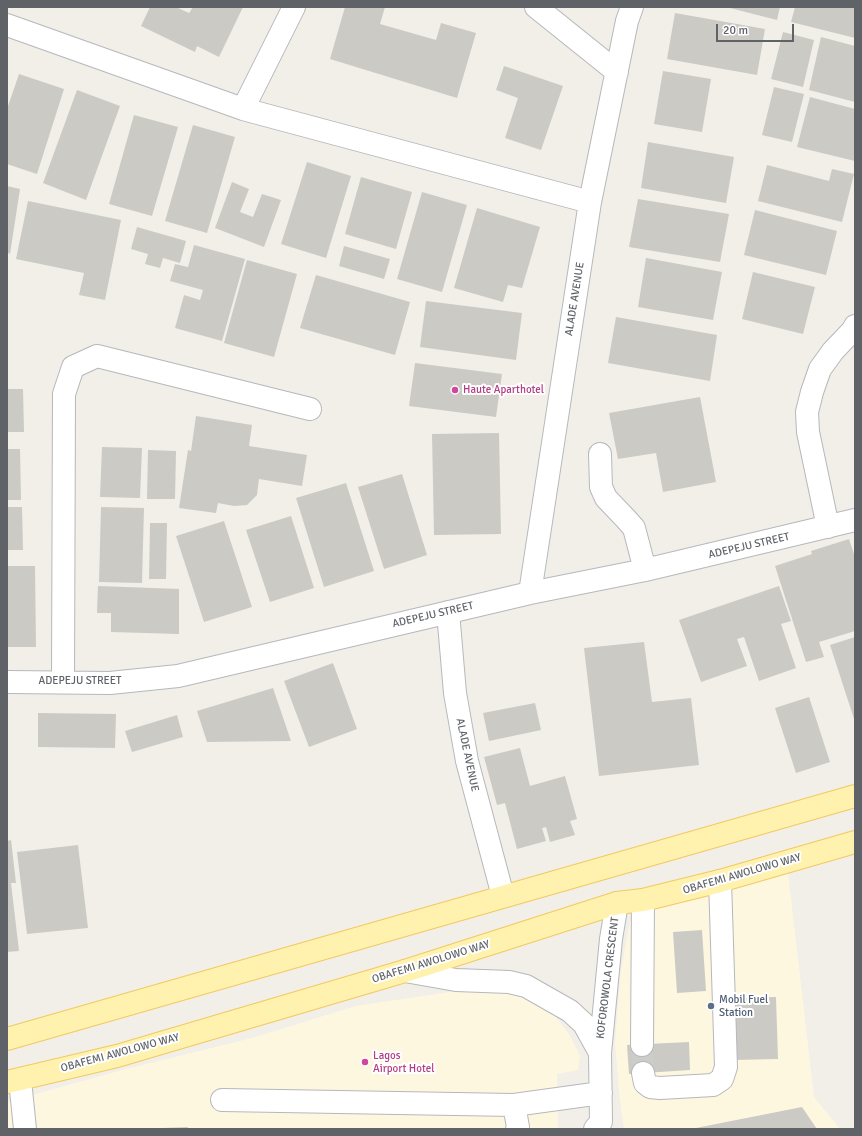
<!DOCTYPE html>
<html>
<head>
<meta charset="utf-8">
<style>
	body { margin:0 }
	#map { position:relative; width:862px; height:1136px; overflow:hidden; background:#f1efe8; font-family:Signika,sans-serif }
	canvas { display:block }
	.frame { position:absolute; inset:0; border:8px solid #5f6368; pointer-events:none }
	.scale { position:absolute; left:716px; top:24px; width:78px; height:18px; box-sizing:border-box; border:2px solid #5f6368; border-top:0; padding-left:5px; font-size:12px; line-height:14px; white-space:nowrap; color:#5f6368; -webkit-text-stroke:3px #fff; paint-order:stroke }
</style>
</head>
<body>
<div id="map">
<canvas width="862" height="1136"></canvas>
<div class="frame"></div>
<div class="scale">20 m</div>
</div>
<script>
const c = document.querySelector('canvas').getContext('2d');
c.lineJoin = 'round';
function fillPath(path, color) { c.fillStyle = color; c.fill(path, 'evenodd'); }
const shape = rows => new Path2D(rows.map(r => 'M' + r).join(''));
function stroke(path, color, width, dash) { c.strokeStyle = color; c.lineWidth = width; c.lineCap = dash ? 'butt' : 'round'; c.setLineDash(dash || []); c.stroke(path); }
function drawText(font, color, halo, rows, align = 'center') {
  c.font = font + ' Signika,sans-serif'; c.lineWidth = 4; c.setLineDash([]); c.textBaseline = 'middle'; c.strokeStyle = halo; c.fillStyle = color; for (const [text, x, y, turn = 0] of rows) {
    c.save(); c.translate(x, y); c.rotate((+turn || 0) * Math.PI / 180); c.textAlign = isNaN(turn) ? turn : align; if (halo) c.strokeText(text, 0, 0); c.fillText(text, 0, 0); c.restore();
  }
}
const commercial = shape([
	[788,873,814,1097,840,1129,624,1129,619,1091,615,1043,621,970,630,922,636,913],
	[477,988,502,988,541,1004,556,1017,569,1034,580,1056,578,1070,557,1074,558,1129,7,1129,7,1102,126,1069,252,1038,356,1006]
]);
const building = shape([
	[150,7,176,7,189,13,193,7,243,7,219,57,197,46,195,52,141,26],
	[345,7,385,7,380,24,436,40,441,23,476,33,457,98,330,59],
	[726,7,780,7,777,20],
	[795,7,855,7,855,38,791,22],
	[675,13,765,29,757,75,667,59],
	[783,32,814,40,803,87,771,79],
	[821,37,855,46,855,102,809,90],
	[504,66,563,86,541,150,505,138,518,98,496,90],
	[663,71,711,79,702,132,654,124],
	[19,74,64,89,37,174,7,164,7,109],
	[774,87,804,94,792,142,762,135],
	[77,90,120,106,86,200,43,183],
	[810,97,855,109,855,161,797,147],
	[134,115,178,127,152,216,109,204],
	[193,125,235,137,207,233,165,221],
	[648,142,734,157,726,203,641,188],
	[307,162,351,176,326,258,281,244],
	[767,165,829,181,832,169,854,174,842,222,758,201],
	[361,177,412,192,396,249,345,234],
	[232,182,249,189,240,212,253,217,262,194,281,200,264,247,215,228],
	[7,186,20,189,10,254,7,252],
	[422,192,467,205,442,292,397,279],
	[638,199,729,214,720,262,629,247],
	[28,201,121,220,105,300,79,295,84,273,16,259],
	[477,208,540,227,522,288,508,285,503,302,454,288],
	[755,210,837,231,826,275,744,255],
	[137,227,186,241,180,263,163,258,160,268,145,264,148,254,131,249],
	[194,245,245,259,222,341,175,328,184,295,200,300,203,290,170,281,175,264,188,267],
	[344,246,390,259,384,279,339,266],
	[646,258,722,272,713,320,638,307],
	[247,260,297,274,274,357,224,343],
	[753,272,815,287,803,334,742,319],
	[316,275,410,302,395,355,300,328],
	[426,301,522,313,516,360,420,347],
	[616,317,717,335,710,381,608,363],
	[415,363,502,374,496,417,409,406],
	[7,389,23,389,24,432,7,432],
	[700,397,716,482,663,492,656,453,618,459,609,413],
	[196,416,252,425,249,446,307,455,302,486,259,479,257,495,247,505,234,506,218,503,216,513,179,508,188,450,191,451],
	[499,433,501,534,434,535,432,434],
	[102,447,142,448,140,498,100,497],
	[7,449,20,449,21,500,7,500],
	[148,450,176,451,175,499,147,499],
	[402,474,427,555,384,569,358,487],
	[346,483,374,571,324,587,296,498],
	[7,507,22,507,23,550,7,550],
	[101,507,144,508,142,583,99,582],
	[291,516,314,588,270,602,246,530],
	[224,521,252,607,204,622,176,536],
	[150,523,167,523,166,579,149,579],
	[849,539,855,557,855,631,819,642,824,657,806,662,775,566,812,554,811,551],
	[7,566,35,566,36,647,7,647],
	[98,586,179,589,179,634,111,632,111,613,97,613],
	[779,586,791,621,781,624,796,668,759,681,744,637,737,639,747,666,701,682,679,620],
	[855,637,855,722,830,645],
	[644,642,652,702,691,698,699,765,599,776,584,648],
	[333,663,357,729,309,747,284,681],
	[273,688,291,741,207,742,197,711],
	[809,697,830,762,796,773,775,708],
	[535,703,541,730,489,741,483,713],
	[38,713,116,714,115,748,38,747],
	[177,715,183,737,132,752,125,731],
	[520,748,530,786,565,776,577,819,570,821,575,835,550,842,546,827,542,828,546,841,517,849,505,803,497,805,484,757],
	[11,840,16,883,11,883,19,951,7,952,7,841],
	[78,845,88,928,27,934,17,852],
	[702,930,706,991,677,993,673,932],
	[776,997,778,1059,734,1060,732,998],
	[689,1042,690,1070,629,1074,627,1045],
	[802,1107,817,1129,696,1129,696,1128],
	[188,1127,188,1129,162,1129,162,1128]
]);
const minorTunnel = shape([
	[642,1045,643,1073]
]);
const minor = shape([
	[536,7,617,72],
	[7,25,243,109,590,202],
	[243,109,294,7],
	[600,454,601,487,606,498,626,519,634,528,645,570],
	[828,527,808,432,807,412,812,392,820,369,833,351,853,330,855,326],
	[530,593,590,202,627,21,632,7],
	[448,612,455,693,467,761,503,896],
	[7,682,110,683,178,676,530,593,645,570,855,520],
	[63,682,64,394,73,367,97,356,310,409],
	[405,971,456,980,509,982,526,986,570,1011,584,1024,600,1053],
	[642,1045,643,900],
	[643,1073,645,1083,650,1087,660,1088,713,1085,722,1079,726,1067,720,881],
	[20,1080,25,1129],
	[222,1100,514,1105,601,1093],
	[514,1105,518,1127,517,1129],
	[595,1129,601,1122,600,1053,611,939,617,903]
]);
const major = shape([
	[7,1039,855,796],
	[7,1082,117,1056,405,971,617,903,643,900,720,881,855,842]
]);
const markers = [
	[455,390,4,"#d1479c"],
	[711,1006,4,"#5c6f8a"],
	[365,1062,4,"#d1479c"]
];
const streetNames = [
	["ALADE AVENUE",575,299,-81],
	["ADEPEJU STREET",749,546,-13],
	["ADEPEJU STREET",433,615,-13],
	["ADEPEJU STREET",80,681],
	["ALADE AVENUE",467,755,78],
	["OBAFEMI AWOLOWO WAY",742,874,-16],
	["OBAFEMI AWOLOWO WAY",431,962,-17],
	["KOFOROWOLA CRESCENT",608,978,-83],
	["OBAFEMI AWOLOWO WAY",120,1053,-15]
];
const hotelNames = [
	["Haute Aparthotel",463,390],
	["Lagos",373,1056],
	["Airport Hotel",373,1069]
];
const serviceNames = [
	["Mobil Fuel",719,1000],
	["Station",719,1013]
];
fillPath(commercial, '#fef7e0');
fillPath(building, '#cccac5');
stroke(minorTunnel, '#ccccc8', 22, [22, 11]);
stroke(minor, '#b5b8bc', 24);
stroke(major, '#f2c960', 24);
stroke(minor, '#fff', 22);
stroke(major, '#fff2af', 22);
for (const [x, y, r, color] of markers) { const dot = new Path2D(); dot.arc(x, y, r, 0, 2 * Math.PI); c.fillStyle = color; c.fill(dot); stroke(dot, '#fff', 1.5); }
drawText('11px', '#5f6368', '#fff', streetNames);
drawText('11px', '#b23c85', '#fff', hotelNames, 'left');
drawText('11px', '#4e5e75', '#fff', serviceNames, 'left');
</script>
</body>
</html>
